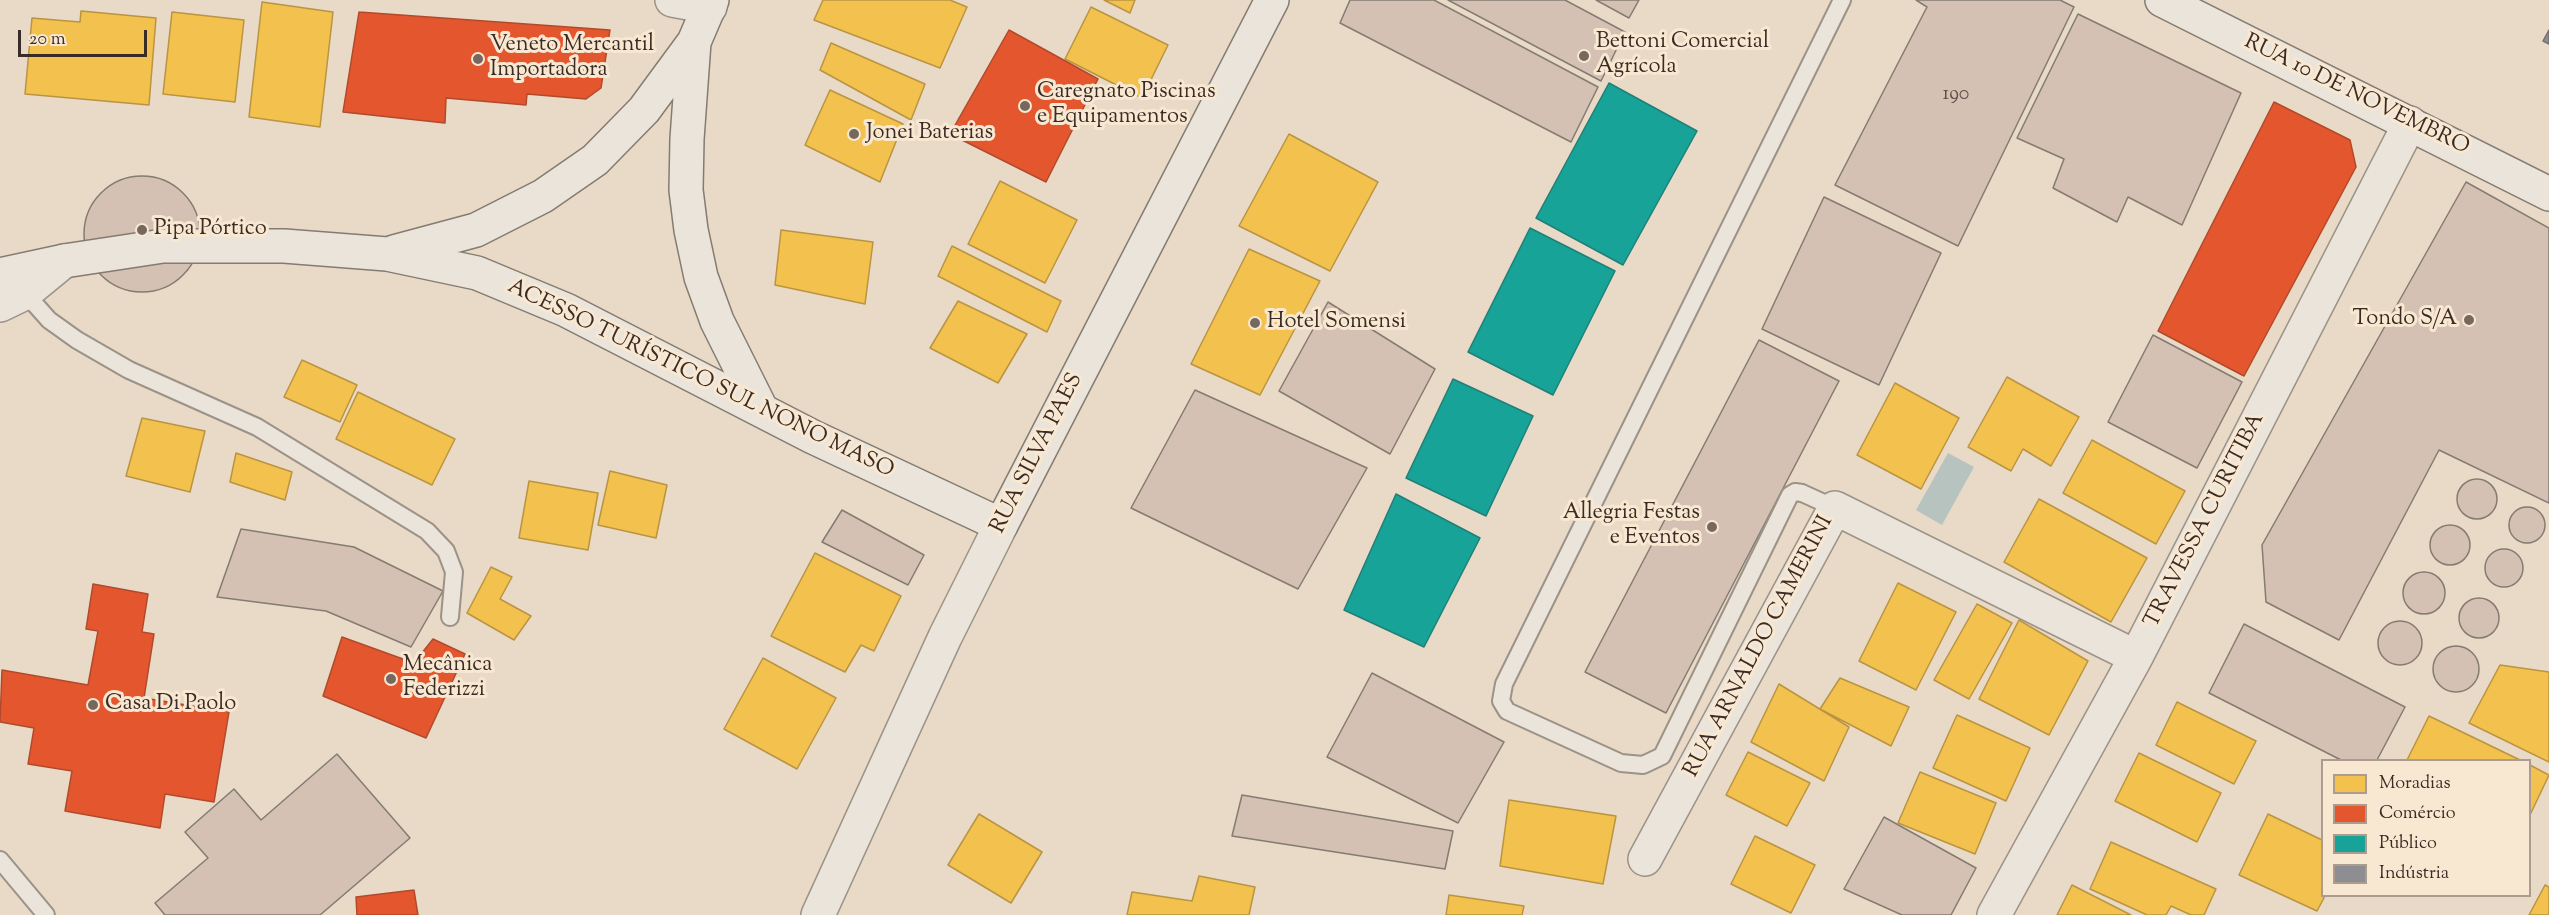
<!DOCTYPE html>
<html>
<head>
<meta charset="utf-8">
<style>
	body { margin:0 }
	#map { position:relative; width:2549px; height:915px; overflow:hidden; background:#e8dac6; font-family:"Sorts Mill Goudy",serif }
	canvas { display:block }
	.legend { position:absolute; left:2321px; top:759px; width:210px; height:138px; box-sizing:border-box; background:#f9e8d1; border:2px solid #ac9c8d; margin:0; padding:8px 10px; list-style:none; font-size:18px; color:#392b26 }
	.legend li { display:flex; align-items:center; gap:12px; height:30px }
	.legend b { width:30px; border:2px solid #ac9c8d }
	.scale { position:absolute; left:18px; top:30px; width:129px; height:27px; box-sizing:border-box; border:3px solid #392b26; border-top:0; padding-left:8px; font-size:18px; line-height:21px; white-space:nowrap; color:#392b26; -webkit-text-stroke:4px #f9e8d1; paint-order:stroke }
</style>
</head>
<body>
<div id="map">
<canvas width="2549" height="915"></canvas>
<ul class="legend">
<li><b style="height:16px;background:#f2c14e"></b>Moradias</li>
<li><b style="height:16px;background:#e4572e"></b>Comércio</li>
<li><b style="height:16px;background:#17a398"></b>Público</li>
<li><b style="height:16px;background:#8d8d92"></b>Indústria</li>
</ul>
<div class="scale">20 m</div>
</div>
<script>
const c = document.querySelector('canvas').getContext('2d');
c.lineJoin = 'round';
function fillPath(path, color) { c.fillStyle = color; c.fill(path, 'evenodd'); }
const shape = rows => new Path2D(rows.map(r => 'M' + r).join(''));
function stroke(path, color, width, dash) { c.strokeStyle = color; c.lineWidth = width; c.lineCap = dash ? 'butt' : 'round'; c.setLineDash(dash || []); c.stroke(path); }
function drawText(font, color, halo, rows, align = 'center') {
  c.font = font + ' "Sorts Mill Goudy",serif'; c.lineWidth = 6; c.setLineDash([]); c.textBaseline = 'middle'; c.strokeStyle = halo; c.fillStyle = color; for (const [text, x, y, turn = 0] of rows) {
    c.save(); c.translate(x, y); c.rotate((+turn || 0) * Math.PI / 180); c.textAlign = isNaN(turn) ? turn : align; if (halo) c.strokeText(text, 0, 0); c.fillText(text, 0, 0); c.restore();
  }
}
const water = shape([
	[1948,453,1974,467,1942,525,1916,510]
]);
const homes = shape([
	[823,0,950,0,967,7,940,68,814,20,823,0],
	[1104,0,1135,0,1130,13,1104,0],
	[262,2,333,12,320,127,249,117,262,2],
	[1091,7,1168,45,1142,98,1065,59,1091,7],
	[81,11,156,18,149,105,25,94,32,18,80,22,81,11],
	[172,12,244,20,235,102,163,94,172,12],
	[831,43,925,84,911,120,820,70,831,43],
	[830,90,903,124,880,182,805,145,830,90],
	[1289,134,1378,182,1330,271,1239,226,1289,134],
	[1000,181,1077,220,1045,283,968,244,1000,181],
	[781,230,873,242,865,304,775,285,781,230],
	[952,246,1061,301,1047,332,938,276,952,246],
	[1249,249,1320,281,1260,395,1191,364,1249,249],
	[958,301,1027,334,998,383,930,348,958,301],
	[302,360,357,385,340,422,284,397,302,360],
	[2007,377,2079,417,2051,466,2023,449,2011,471,1968,447,2007,377],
	[1895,383,1959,418,1921,489,1857,455,1895,383],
	[358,392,455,439,432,485,336,439,358,392],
	[142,418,205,431,190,492,126,476,142,418],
	[2092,440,2185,491,2156,544,2063,493,2092,440],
	[236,453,292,472,285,500,230,482,236,453],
	[610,471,667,485,656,538,598,525,610,471],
	[529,481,598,493,588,550,519,538,529,481],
	[2039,499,2147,558,2111,622,2004,562,2039,499],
	[815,553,901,596,874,651,861,645,845,672,771,636,815,553],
	[491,567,512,577,500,599,531,616,514,640,467,613,491,567],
	[1898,583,1956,612,1916,690,1859,661,1898,583],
	[1977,604,2012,623,1969,699,1934,680,1977,604],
	[2019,620,2088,661,2049,735,1979,699,2019,620],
	[763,658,836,698,797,769,724,729,763,658],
	[2500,665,2549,672,2549,762,2469,723,2500,665],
	[1840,678,1909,707,1891,746,1820,709,1840,678],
	[1779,684,1849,727,1824,781,1751,742,1779,684],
	[2177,702,2256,741,2234,784,2156,745,2177,702],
	[1957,715,2030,748,2006,801,1933,768,1957,715],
	[2429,716,2520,760,2407,760,2429,716],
	[1748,752,1810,783,1787,826,1726,795,1748,752],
	[2139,753,2221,793,2197,842,2115,801,2139,753],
	[2530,765,2549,775,2530,815,2530,765],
	[1920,772,1996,803,1975,854,1898,823,1920,772],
	[1509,800,1616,816,1603,884,1500,866,1509,800],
	[979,814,1042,852,1011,903,948,865,979,814],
	[2268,814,2322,840,2322,896,2325,896,2317,911,2239,875,2268,814],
	[1755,836,1815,865,1791,913,1731,884,1755,836],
	[2111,842,2216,889,2204,915,2191,915,2171,906,2166,915,2147,915,2090,889,2111,842],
	[1199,876,1255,887,1249,915,1127,915,1132,892,1192,901,1199,876],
	[2072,885,2131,915,2057,915,2072,885],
	[2545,885,2549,887,2549,915,2529,915,2545,885],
	[1449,895,1524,906,1522,915,1446,915,1449,895]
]);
const shops = shape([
	[359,12,610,30,601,88,586,99,527,94,526,105,446,98,445,123,343,112,359,12],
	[1009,30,1098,79,1046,182,950,134,1009,30],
	[2274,102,2350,140,2356,167,2244,376,2158,331,2274,102],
	[93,584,148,594,142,632,154,634,144,698,229,712,214,802,165,794,160,828,65,811,72,771,28,764,34,728,0,722,2,670,88,685,98,631,86,629,93,584],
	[342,637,414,663,433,639,465,654,426,738,323,696,342,637],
	[414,890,418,915,357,915,356,897,414,890]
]);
const public = shape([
	[1609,83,1697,131,1623,265,1536,218,1609,83],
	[1530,228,1615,271,1553,395,1468,352,1530,228],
	[1453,379,1533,416,1486,516,1406,478,1453,379],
	[1396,494,1480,538,1424,647,1344,610,1396,494]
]);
const industry = shape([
	[2549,30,2549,44,2543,41,2549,30]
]);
const building = shape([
	[1350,0,1434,0,1598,87,1571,142,1340,23,1350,0],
	[1448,0,1565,0,1625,32,1601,81,1448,0],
	[1596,0,1639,0,1629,18,1596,0],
	[1916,0,2060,0,2074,7,1958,246,1835,185,1927,7,1916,0],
	[2078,14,2241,93,2182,225,2128,197,2117,222,2053,188,2064,159,2017,138,2078,14],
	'84 234a58 58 0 1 1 116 0a58 58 0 1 1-116 0Z',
	[2466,182,2549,228,2549,503,2439,450,2339,640,2266,602,2262,545,2466,182],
	[1824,197,1941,253,1879,385,1762,329,1824,197],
	[1328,302,1435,369,1390,454,1279,391,1328,302],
	[2153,335,2242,382,2197,468,2108,422,2153,335],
	[1759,340,1839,381,1666,713,1585,672,1759,340],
	[1195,390,1367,468,1298,589,1131,508,1195,390],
	'2457 499a20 20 0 1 1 40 0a20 20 0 1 1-40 0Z',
	'2509 525a18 18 0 1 1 36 0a18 18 0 1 1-36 0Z',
	[842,510,924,555,908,585,822,542,842,510],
	'2430 545a20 20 0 1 1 40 0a20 20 0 1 1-40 0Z',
	[241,529,354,547,443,591,411,647,326,611,217,597,241,529],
	'2485 568a19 19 0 1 1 38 0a19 19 0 1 1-38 0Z',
	'2403 593a21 21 0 1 1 42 0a21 21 0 1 1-42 0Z',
	'2459 618a20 20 0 1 1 40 0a20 20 0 1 1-40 0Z',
	'2378 643a22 22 0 1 1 44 0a22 22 0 1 1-44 0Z',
	[2244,624,2405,707,2377,760,2341,760,2209,693,2244,624],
	'2433 669a23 23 0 1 1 46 0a23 23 0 1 1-46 0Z',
	[1372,673,1504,742,1458,823,1327,757,1372,673],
	[337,754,410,838,320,915,165,915,155,903,208,858,185,832,234,789,261,820,337,754],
	[1242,795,1453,831,1445,869,1232,836,1242,795],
	[1884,817,1976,868,1951,915,1902,915,1844,889,1884,817]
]);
const service = shape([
	[25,293,49,320,77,340,129,370,257,427,427,531,446,551,454,572,450,617],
	[1835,508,1802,493,1795,492,1790,495,1662,756,1643,765,1621,763,1507,711,1501,701,1504,684,1842,0],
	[0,860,46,915]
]);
const minor = shape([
	[672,0,710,7],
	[0,305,25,293,64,261],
	[1645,859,1835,508,2136,657],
	[1994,915,2136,657,2410,123]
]);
const tertiary = shape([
	[818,915,945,637,1001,525]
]);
const secondary = shape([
	[2162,0,2549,194],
	[694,42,687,139,686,190,691,230,701,277,717,321,760,407],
	[394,252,476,230,543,196,595,160,644,110,694,42,712,0],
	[0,275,64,261,163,246,284,246,387,254,477,273,566,310,813,437,1001,525,1272,0]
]);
const markers = [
	[1584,56,6,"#76685e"],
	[478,59,6,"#76685e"],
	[1025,106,6,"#76685e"],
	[854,134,6,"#76685e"],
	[142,230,6,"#76685e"],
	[2469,320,6,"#76685e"],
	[1255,323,6,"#76685e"],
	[1712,527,6,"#76685e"],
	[391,679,6,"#76685e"],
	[93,705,6,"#76685e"]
];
const numberNames = [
	["190",1956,96]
];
const poiNames = [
	["Bettoni Comercial",1596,43],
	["Agrícola",1596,68],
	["Veneto Mercantil",490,46],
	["Importadora",490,71],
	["Caregnato Piscinas",1037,93],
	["e Equipamentos",1037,118],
	["Jonei Baterias",866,134],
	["Pipa Pórtico",154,230],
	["Tondo S/A",2457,320,"right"],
	["Hotel Somensi",1267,323],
	["Allegria Festas",1700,514,"right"],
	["e Eventos",1700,539,"right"],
	["Mecânica",403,666],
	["Federizzi",403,691],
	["Casa Di Paolo",105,705]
];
const streetNames = [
	["RUA 10 DE NOVEMBRO",2356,96,26],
	["ACESSO TURÍSTICO SUL NONO MASO",700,380,26],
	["RUA SILVA PAES",1038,454,-63],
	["TRAVESSA CURITIBA",2206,521,-63],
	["RUA ARNALDO CAMERINI",1760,647,-62]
];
fillPath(water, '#b7c3be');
fillPath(homes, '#f2c14e');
stroke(homes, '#ba9442', 1.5);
fillPath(shops, '#e4572e');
stroke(shops, '#b14a2c', 1.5);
fillPath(public, '#17a398');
stroke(public, '#217f76', 1.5);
fillPath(industry, '#8d8d92');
stroke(industry, '#747072', 1.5);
fillPath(building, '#d4c1b4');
stroke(building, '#847b71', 1.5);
stroke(service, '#9c9287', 20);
stroke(minor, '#9c9287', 36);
stroke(tertiary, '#9c9287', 36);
stroke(secondary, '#847b71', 36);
stroke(service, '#ebe4da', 16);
stroke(minor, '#ebe4da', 33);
stroke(tertiary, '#ebe4da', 33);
stroke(secondary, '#ebe4da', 33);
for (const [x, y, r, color] of markers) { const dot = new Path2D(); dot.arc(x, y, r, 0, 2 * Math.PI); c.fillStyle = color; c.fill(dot); stroke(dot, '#f9e8d1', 2); }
drawText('20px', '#60504a', null, numberNames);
drawText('22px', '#392b26', '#f9e8d1', poiNames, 'left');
drawText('22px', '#392b26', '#f9e8d1', streetNames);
</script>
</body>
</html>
